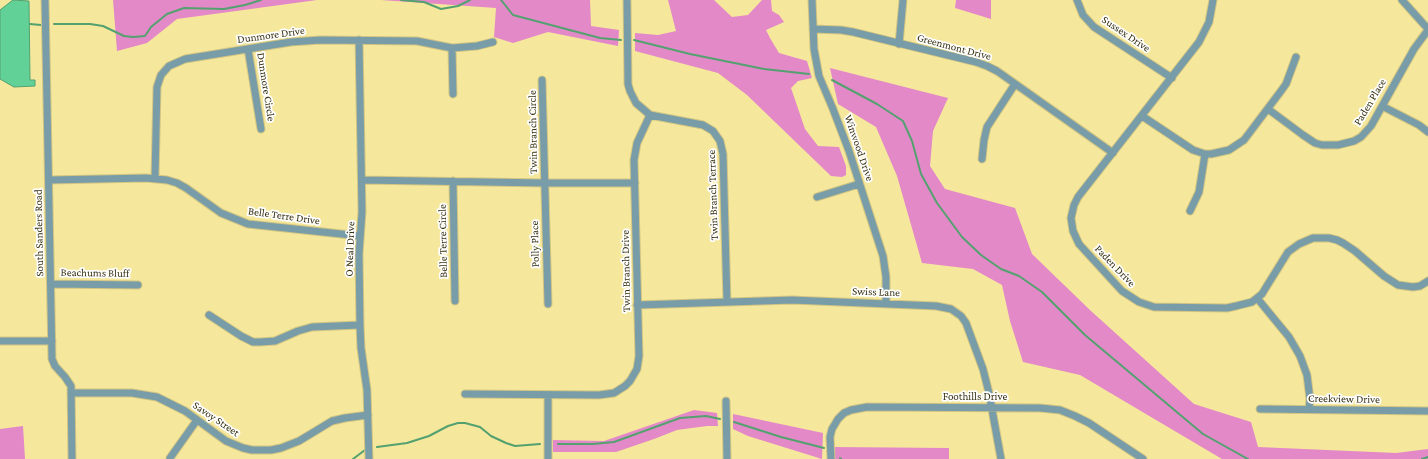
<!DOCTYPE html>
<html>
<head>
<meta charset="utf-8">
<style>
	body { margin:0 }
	canvas { display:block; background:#f5e79c }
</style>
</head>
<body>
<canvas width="1428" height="459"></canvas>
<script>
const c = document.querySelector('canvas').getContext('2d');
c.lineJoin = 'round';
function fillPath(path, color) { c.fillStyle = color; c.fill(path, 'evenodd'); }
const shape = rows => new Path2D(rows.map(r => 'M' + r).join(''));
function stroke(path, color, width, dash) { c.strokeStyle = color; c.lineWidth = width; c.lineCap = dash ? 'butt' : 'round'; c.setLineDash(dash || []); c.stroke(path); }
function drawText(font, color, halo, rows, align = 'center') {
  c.font = font + ' "Crimson Pro",serif'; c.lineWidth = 3.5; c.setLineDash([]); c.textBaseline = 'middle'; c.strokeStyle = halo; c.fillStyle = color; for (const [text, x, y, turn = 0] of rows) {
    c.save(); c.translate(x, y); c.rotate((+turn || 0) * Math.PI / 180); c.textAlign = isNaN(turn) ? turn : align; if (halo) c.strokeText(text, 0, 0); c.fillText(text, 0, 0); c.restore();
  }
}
const forest = shape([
	[113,0,317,0,177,19,147,43,117,51],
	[381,0,590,0,591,26,619,30,618,46,548,32,513,43,494,37,496,8],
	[668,0,714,0,732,17,748,15,762,0,771,0,772,11,779,15,784,22,766,30,770,38,779,53,807,61,812,78,798,81,791,88,805,129,818,146,839,147,846,166,846,175,842,177,831,176,747,95,718,73,635,51,635,33,658,35,676,31],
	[956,0,991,0,991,19,955,8],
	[830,68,948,98,933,131,930,166,945,189,1015,208,1032,254,1091,311,1194,404,1251,422,1258,447,1396,453,1428,449,1428,459,1222,459,1080,375,1023,362,1010,321,1002,285,973,269,922,263,897,176,876,127,838,104],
	[694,410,717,413,718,426,707,426,677,430,654,439,616,452,553,452,553,440,604,441],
	[733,414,823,433,822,459,748,436,733,429],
	[23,426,25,459,0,459,0,429],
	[833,447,949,448,949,459,834,459]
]);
const water = shape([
	[13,0,29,1,30,80,35,80,35,86,14,87,0,79,0,10,13,0]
]);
const stream = shape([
	[401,0,424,2,441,9,458,6,470,0],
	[501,0,513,15,600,38,621,40],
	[30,24,41,25],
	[54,24,90,24,103,26,124,36,133,37,145,36,151,27,167,14,184,8,224,9,245,5,261,0],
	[634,40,690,54,764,69,809,74],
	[832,80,877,104,903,121,912,141,921,174,937,203,962,237,981,255,1001,269,1019,276,1042,292,1085,335,1203,434,1248,459],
	[734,422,781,437,824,448],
	[558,444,593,444,614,442,680,418,706,416,720,419],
	[377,447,407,443,429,436,448,426,458,423,465,423,480,427,491,436,506,443,515,446,540,444],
	[840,458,841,459],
	[353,459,365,450],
	[1422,459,1428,457]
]);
const minor = shape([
	[45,0,52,359,55,366,65,377,71,386,72,459],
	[627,0,628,84,630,91,636,103,650,115,703,125,713,131,720,141,723,154,727,302],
	[812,0,814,49,819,76,833,109,849,151,883,256,886,277,886,304],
	[1077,0,1083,15,1094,27,1172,78],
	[1213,0,1209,22,1199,42,1078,197,1074,205,1071,218,1073,231,1079,244,1122,291,1139,302,1154,307,1227,308,1236,306,1252,302,1262,294,1265,289,1288,252,1299,244,1313,238,1329,238,1337,240,1343,243,1355,251,1384,276,1398,285,1413,287,1420,286,1428,281],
	[1402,0,1428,29],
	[813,29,841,30,853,32,976,62,987,66,997,71,1113,153],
	[359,40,362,212,359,254,360,325,361,348,367,390,369,459],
	[899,44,903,0],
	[452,48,453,94],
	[248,49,261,129],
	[542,80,548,304],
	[1382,106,1419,125,1428,132],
	[1268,109,1303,135,1315,143,1322,145,1338,145,1354,141,1361,137,1371,126,1414,49,1428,30],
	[1142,116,1193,150,1205,154,1211,154,1229,150,1244,140,1281,91,1286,84,1296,57],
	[982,159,984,140,987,127,1015,84],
	[155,178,157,87,161,75,169,66,185,59,291,42,320,40,417,41,452,48,477,46,493,42],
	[49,180,146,178,167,180,177,183,186,188,221,213,248,224,360,236],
	[362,180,545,183,635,183],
	[453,181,455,301],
	[817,197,859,184],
	[1190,211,1199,192,1205,154],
	[51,284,138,285],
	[1257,298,1289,337,1300,356,1307,375,1310,399,1309,409],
	[637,305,792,300,936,306,951,309,961,316,966,323,983,369,989,393,1001,459],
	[209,315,241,336,253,342,260,342,275,341,298,331,312,327,360,325],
	[0,341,52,341],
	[71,393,132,393,157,397,185,411,226,441,243,448,252,450,271,450,281,448,299,441,332,421,345,418,368,415],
	[465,394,599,395,614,393,625,386,630,381,637,369,639,356,634,160,637,143,650,115],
	[726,401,727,459],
	[1260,409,1428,411],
	[170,458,197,420],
	[548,459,548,395],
	[831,459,830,437,832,429,838,419,844,413,851,410,867,407,1040,408,1060,410,1075,416,1089,423,1143,459]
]);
const streetNames = [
	["Sussex Drive",1126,34,34],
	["Dunmore Drive",271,35,-8],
	["Greenmont Drive",954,47,15],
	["Dunmore Circle",266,87,81],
	["Paden Place",1370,102,-59],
	["Twin Branch Circle",533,132,-91],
	["Winwood Drive",859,148,71],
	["Twin Branch Terrace",713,195,-92],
	["Belle Terre Drive",284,216,8],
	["South Sanders Road",39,233,-91],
	["Belle Terre Circle",443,241,-91],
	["Polly Place",535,244,-91],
	["O Neal Drive",350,249,-88],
	["Paden Drive",1115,266,46],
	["Twin Branch Drive",626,271,-91],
	["Beachums Bluff",95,273,1],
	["Swiss Lane",876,292,2],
	["Foothills Drive",975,397],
	["Creekview Drive",1344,399,1],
	["Savoy Street",216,419,34]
];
fillPath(forest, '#e389c8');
fillPath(water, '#61d198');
stroke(water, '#54a170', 1);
stroke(stream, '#54a170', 2);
stroke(minor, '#d3c683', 9);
stroke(minor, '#799da8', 7);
drawText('11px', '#363011', '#fff', streetNames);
</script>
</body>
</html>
